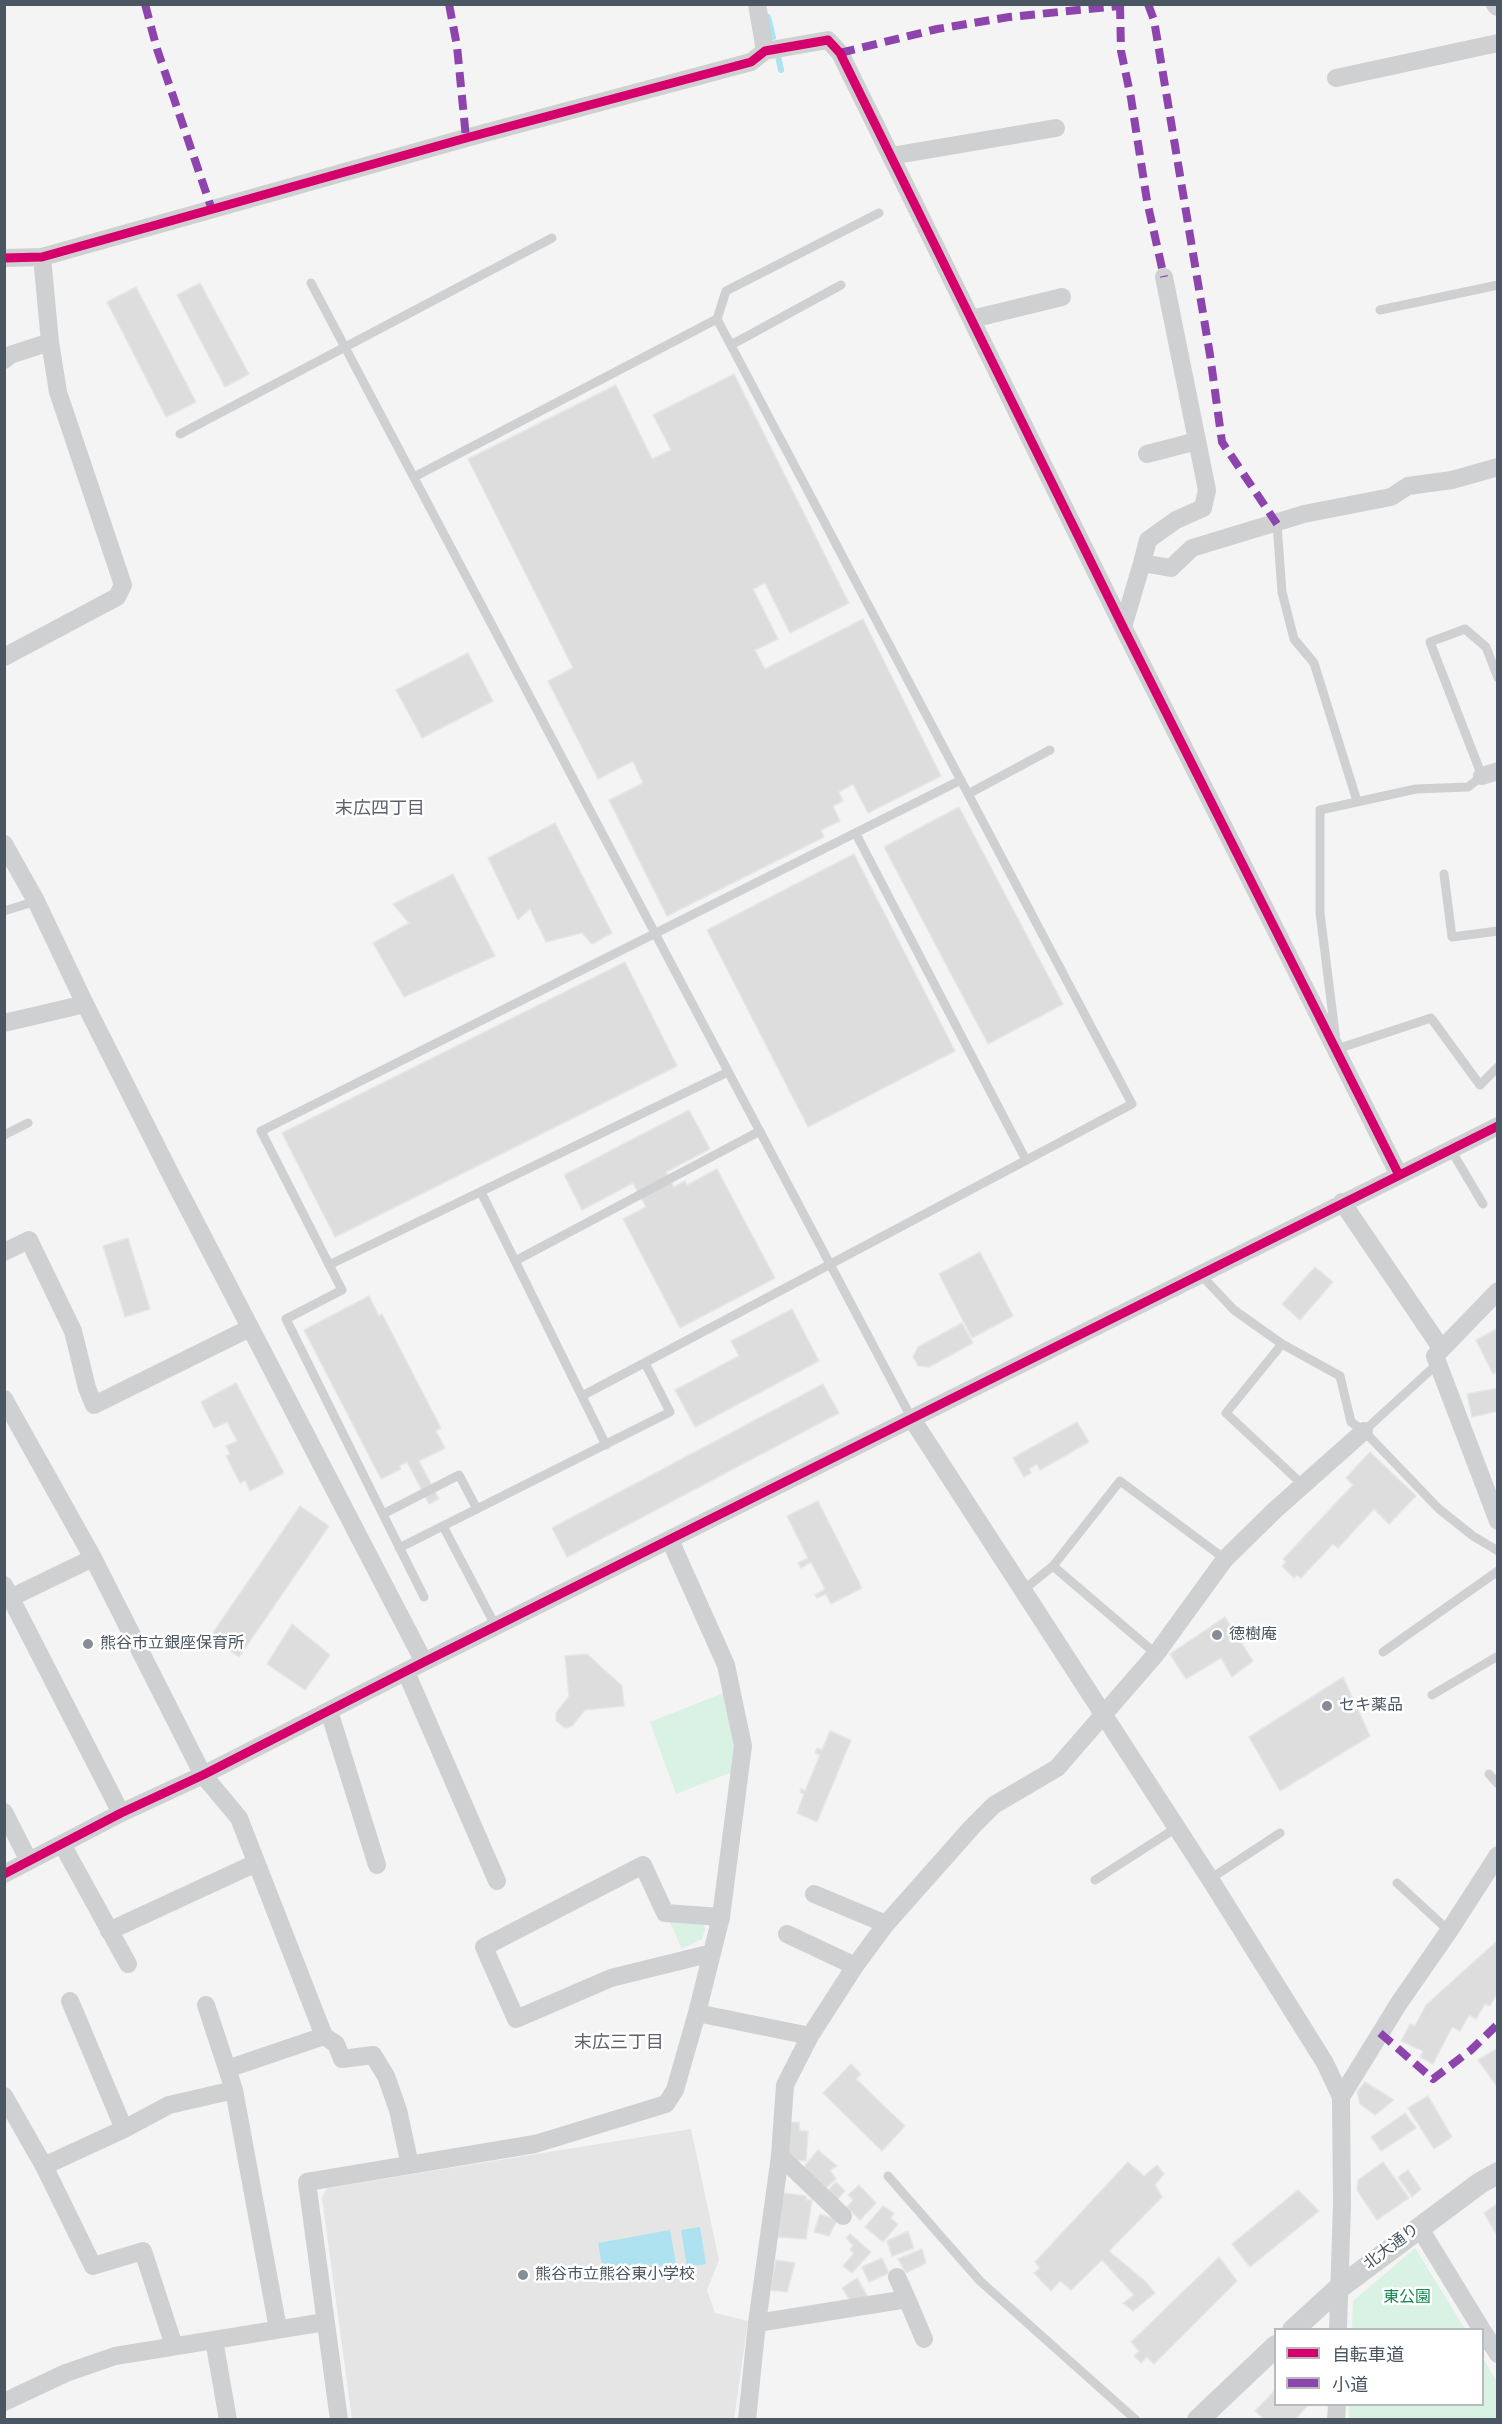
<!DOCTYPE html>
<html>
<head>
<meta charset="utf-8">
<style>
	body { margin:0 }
	#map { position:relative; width:1502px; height:2424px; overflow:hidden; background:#f4f4f4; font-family:Roboto,"Noto Sans JP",sans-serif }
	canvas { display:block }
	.frame { position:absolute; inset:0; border:6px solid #4a5661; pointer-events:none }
	.legend { position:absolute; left:1274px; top:2328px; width:210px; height:78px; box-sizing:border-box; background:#fff; border:2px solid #b7bbc0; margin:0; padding:8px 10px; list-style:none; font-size:18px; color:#4a5661 }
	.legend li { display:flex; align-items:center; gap:12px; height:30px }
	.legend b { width:30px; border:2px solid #b7bbc0 }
</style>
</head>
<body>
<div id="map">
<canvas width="1502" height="2424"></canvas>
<div class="frame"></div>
<ul class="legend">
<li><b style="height:8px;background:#d6006c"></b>自転車道</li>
<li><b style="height:8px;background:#8e44ad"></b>小道</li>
</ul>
</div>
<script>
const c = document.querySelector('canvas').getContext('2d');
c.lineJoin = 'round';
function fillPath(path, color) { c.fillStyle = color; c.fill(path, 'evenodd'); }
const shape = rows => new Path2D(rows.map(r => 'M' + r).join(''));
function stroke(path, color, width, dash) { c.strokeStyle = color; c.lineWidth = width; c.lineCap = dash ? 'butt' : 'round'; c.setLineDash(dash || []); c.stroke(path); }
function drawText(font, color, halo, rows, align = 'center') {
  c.font = font + ' Roboto,"Noto Sans JP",sans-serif'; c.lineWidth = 5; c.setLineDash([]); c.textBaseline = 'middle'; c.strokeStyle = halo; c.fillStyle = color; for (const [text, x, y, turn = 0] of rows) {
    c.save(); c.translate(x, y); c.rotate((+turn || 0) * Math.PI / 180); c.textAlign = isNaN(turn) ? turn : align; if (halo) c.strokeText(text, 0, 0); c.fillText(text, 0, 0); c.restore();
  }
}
const education = shape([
	[691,2129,719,2260,707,2290,715,2313,748,2321,734,2419,352,2419,322,2198,327,2188]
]);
const green = shape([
	[726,1692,736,1750,732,1772,676,1794,650,1722],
	[669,1920,704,1922,705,1930,702,1939,682,1949],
	[1415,2248,1465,2329,1352,2329,1353,2301],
	[1483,2358,1497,2382,1497,2419,1349,2419,1349,2405,1482,2404]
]);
const water = shape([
	[700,2227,706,2264,687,2267,681,2230],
	[670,2230,677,2270,605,2282,598,2243]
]);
const stream = shape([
	[768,17,773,37],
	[778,56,781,70]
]);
const building = shape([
	[200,283,249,374,225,387,177,295,200,283],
	[136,287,196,402,166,417,107,302,136,287],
	[734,374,849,603,790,633,765,583,753,589,778,639,755,650,765,669,863,619,941,776,868,813,853,784,839,792,843,801,833,806,840,821,821,830,824,837,667,916,609,800,643,783,633,761,598,779,548,681,573,668,468,459,616,385,652,459,671,450,653,415,734,374],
	[468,653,493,701,422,738,396,690,468,653],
	[959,807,1063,1004,988,1044,884,847,959,807],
	[555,823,612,933,592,944,582,933,546,942,530,909,518,920,488,858,555,823],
	[854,854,955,1051,808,1127,707,930,854,854],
	[453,874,495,956,404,997,373,943,409,923,393,904,453,874],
	[625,962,677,1066,335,1237,282,1133,625,962],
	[689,1110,710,1149,666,1172,674,1187,685,1181,687,1185,717,1169,775,1278,680,1328,623,1219,646,1207,633,1183,582,1210,564,1175,689,1110],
	[128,1238,150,1309,125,1317,103,1246,128,1238],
	[980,1252,1013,1316,972,1338,939,1274,980,1252],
	[1315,1267,1333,1282,1300,1320,1282,1304,1315,1267],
	[369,1296,379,1316,382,1314,441,1428,436,1431,445,1448,419,1461,439,1499,429,1504,407,1462,399,1466,401,1469,381,1479,304,1330,369,1296],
	[792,1309,819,1361,695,1427,675,1390,739,1356,731,1341,792,1309],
	[962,1323,973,1343,929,1367,918,1366,913,1357,918,1347,962,1323],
	[1497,1329,1498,1371,1493,1374,1476,1340,1497,1329],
	[236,1383,284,1473,250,1491,245,1480,240,1483,226,1456,230,1454,226,1446,237,1441,227,1422,214,1428,201,1402,236,1383],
	[823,1384,839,1413,567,1557,552,1528,823,1384],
	[1498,1388,1498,1411,1472,1417,1467,1394,1498,1388],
	[1077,1422,1089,1442,1040,1470,1037,1464,1029,1469,1031,1473,1024,1477,1013,1458,1077,1422],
	[1370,1452,1416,1496,1389,1524,1374,1509,1338,1548,1333,1544,1301,1578,1297,1575,1294,1578,1282,1566,1286,1562,1283,1559,1353,1485,1346,1478,1370,1452],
	[818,1501,862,1588,831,1604,826,1594,817,1598,815,1595,825,1589,811,1562,801,1568,798,1563,808,1558,787,1516,818,1501],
	[300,1506,329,1526,239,1657,210,1637,300,1506],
	[1225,1617,1253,1661,1232,1677,1221,1658,1186,1679,1170,1654,1225,1617],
	[292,1624,330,1655,305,1690,267,1664,292,1624],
	[587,1654,622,1686,624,1706,585,1710,572,1726,565,1728,556,1721,556,1713,569,1696,565,1656,587,1654],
	[1343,1677,1370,1736,1280,1791,1249,1737,1343,1677],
	[830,1731,851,1740,817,1822,797,1813,804,1794,800,1792,801,1789,805,1791,820,1755,815,1753,817,1748,822,1750,830,1731],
	[1498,1940,1498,1992,1490,2006,1485,2004,1476,2019,1469,2015,1460,2031,1452,2027,1433,2064,1420,2057,1423,2051,1401,2041,1410,2024,1415,2026,1426,2005,1498,1940],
	[1498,2048,1498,2088,1478,2060,1498,2048],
	[851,2064,861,2074,856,2079,905,2126,882,2151,823,2093,851,2064],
	[1365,2082,1394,2100,1375,2115,1360,2104,1357,2092,1365,2082],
	[1428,2096,1452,2137,1434,2149,1408,2108,1428,2096],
	[1405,2113,1416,2128,1381,2151,1371,2137,1405,2113],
	[799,2122,800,2131,808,2131,806,2161,788,2160,789,2123,799,2122],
	[818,2150,837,2166,830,2170,836,2179,826,2188,803,2168,818,2150],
	[1128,2162,1144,2176,1157,2165,1164,2174,1155,2185,1162,2197,1109,2251,1146,2282,1155,2293,1133,2311,1123,2303,1134,2295,1102,2260,1071,2290,1060,2281,1051,2291,1034,2273,1040,2268,1035,2262,1128,2162],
	[1383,2162,1409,2198,1377,2220,1357,2190,1358,2180,1383,2162],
	[1408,2170,1421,2189,1412,2197,1398,2177,1408,2170],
	[836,2182,845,2191,836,2201,826,2193,836,2182],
	[859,2185,876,2203,860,2220,847,2207,853,2200,848,2195,859,2185],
	[1298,2190,1319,2211,1250,2267,1232,2244,1298,2190],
	[782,2193,806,2196,806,2200,812,2200,806,2239,778,2237,782,2193],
	[1498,2203,1498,2237,1484,2213,1498,2203],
	[883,2206,894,2213,891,2218,898,2224,883,2242,865,2227,883,2206],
	[820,2214,837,2220,829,2236,814,2232,820,2214],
	[908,2231,914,2248,892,2256,887,2241,908,2231],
	[850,2234,871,2252,852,2273,843,2266,854,2253,850,2250,853,2245,846,2238,850,2234],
	[922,2249,926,2263,906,2273,898,2259,922,2249],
	[1219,2257,1237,2281,1154,2364,1147,2357,1141,2363,1134,2356,1139,2351,1131,2342,1219,2257],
	[882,2258,889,2273,869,2282,862,2267,882,2258],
	[776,2260,795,2263,787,2292,770,2290,776,2260],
	[857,2278,868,2297,853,2305,842,2288,857,2278],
	[1276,2389,1276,2404,1309,2404,1295,2420,1265,2420,1255,2411,1276,2389]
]);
const service = shape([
	[311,283,912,1419],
	[1380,310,1498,285],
	[731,345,841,285],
	[180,434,552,238],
	[414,477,717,319,726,291,879,213],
	[1277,524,1282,592,1294,639,1314,663,1357,801],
	[1498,678,1486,647,1465,629,1430,642,1482,776,1468,787,1416,789,1320,810,1320,913,1337,1049,1431,1018,1480,1085,1498,1067],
	[968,794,1050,750],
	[856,834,1026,1160],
	[1444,874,1452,937,1498,931],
	[4,911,36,901],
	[4,1135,28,1123],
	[1451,1150,1483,1204],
	[481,1192,606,1445],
	[515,1261,760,1131],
	[329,1265,728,1072],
	[1201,1275,1234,1310,1282,1344,1340,1376,1351,1422,1364,1431,1439,1509,1473,1536,1498,1551],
	[1282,1344,1226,1413,1304,1486],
	[582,1396,1132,1104,717,319],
	[1364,1431,1436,1365],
	[383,1514,459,1475,477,1509],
	[443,1526,496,1627],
	[399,1548,670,1412,645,1363],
	[1022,1591,1053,1566],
	[424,1597,286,1319,342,1290,261,1131,961,780],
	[1383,1652,1498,1571],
	[1156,1654,1053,1566,1120,1481,1225,1559],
	[1432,1695,1498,1656],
	[1489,1774,1498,1784],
	[1210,1879,1280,1833],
	[1095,1880,1176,1828],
	[1397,1883,1449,1931],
	[888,2176,980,2281,1136,2420]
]);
const minor = shape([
	[757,4,765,51],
	[1336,78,1498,43],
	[891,156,1056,128],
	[4,258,42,257,466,138,751,62,765,51,828,40,840,53,1123,627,1399,1175],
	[972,319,1062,297],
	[4,360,10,355,50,342],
	[1147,454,1197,441],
	[1142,563,1148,540,1176,520,1203,508,1207,490,1164,277],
	[1123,627,1142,563,1171,568,1192,548,1304,514,1391,497,1408,486,1452,480,1498,467],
	[4,657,117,597,123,585,58,392,50,342,42,257],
	[1482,776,1498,771],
	[4,844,36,901,85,1004,173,1179,424,1662],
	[4,1023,85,1004],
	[1342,1202,1441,1348],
	[4,1252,29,1240,73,1331,87,1388,94,1405,250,1328],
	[1498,1291,1435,1356,1498,1521],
	[4,1399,93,1558,4,1601],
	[912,1419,1210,1879,1325,2063,1341,2097,1342,2204,1338,2330],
	[93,1558,203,1775,239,1818,324,2036,227,2069],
	[4,1585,121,1813],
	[406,1672,497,1881],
	[329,1711,377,1865],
	[4,1812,29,1861],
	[62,1844,128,1964],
	[4,1874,121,1813,203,1775,424,1662,1498,1126],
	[814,1894,886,1924],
	[109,1931,256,1863],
	[787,1934,855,1966],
	[712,1953,611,1978,516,2019,484,1947,643,1865,665,1913,721,1917],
	[70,2001,124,2129,169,2105,234,2090],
	[206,2005,234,2090,278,2329],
	[697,2013,810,2036],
	[324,2036,336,2044,342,2059,373,2055,386,2076,398,2110,410,2165],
	[4,2096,44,2166,93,2266,143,2251,174,2346],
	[1341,2097,1399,2003,1449,1931,1498,1855],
	[780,2156,843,2216],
	[44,2166,124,2129],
	[1419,2227,1482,2330],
	[907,2299,924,2339],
	[757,2323,907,2299,897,2277],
	[1482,2330,1498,2354],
	[214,2340,228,2420],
	[4,2402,66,2373,115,2356,325,2322],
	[339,2420,307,2182,535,2144,666,2104,675,2090,697,2013,721,1917,743,1746,726,1665,670,1540],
	[747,2420,757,2323,780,2156,785,2085,810,2036,855,1966,886,1924,972,1827,994,1805,1057,1768,1156,1654,1225,1559,1275,1510,1364,1431],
	[1336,2420,1337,2404]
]);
const tertiary = shape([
	[1497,4,1498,5],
	[1293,2330,1339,2288,1480,2183,1498,2173],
	[1198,2420,1276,2346]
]);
const quiet = shape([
	[145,4,157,49,212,210],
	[449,4,457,46,466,138],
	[1120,4,1121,51,1131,98,1147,201,1164,277],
	[1148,4,1154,20,1210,355,1222,442,1277,524],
	[840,53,937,29,1009,17,1119,6],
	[1380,2033,1433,2079,1471,2050,1498,2024]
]);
const cycleway = shape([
	[4,258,42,257,466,138,751,62,765,51,828,40,840,53,1123,627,1399,1175],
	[4,1874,121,1813,203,1775,424,1662,1498,1126]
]);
const markers = [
	[1217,1635,6,"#868d94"],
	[88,1644,6,"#868d94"],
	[1327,1706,6,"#868d94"],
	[523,2275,6,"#868d94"]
];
const poiNames = [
	["徳樹庵",1229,1635],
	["熊谷市立銀座保育所",100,1644],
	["セキ薬品",1339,1706],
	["熊谷市立熊谷東小学校",535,2275]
];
const streetNames = [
	["北大通り",1392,2247,-37]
];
const parkNames = [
	["東公園",1407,2298]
];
const neighbourhoodNames = [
	["末広四丁目",380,809],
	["末広三丁目",619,2043]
];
fillPath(education, '#e6e5e6');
fillPath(green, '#d9f2e3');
fillPath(water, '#aee2f0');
stroke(stream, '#aee2f0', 6);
fillPath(building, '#ddddde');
stroke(building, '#e5e6e7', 1.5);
stroke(service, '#ced0d2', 9);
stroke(minor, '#ced0d2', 18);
stroke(tertiary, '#ced0d2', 22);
stroke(quiet, '#8e44ad', 8, [15, 8]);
stroke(cycleway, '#d6006c', 9);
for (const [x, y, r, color] of markers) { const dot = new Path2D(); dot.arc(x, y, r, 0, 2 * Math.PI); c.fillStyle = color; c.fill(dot); stroke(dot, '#fff', 2); }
drawText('16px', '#4a5661', '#fff', poiNames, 'left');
drawText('16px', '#4a5661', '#fff', streetNames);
drawText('16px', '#17864f', '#fff', parkNames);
drawText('18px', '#5f6368', '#fff', neighbourhoodNames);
</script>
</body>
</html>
